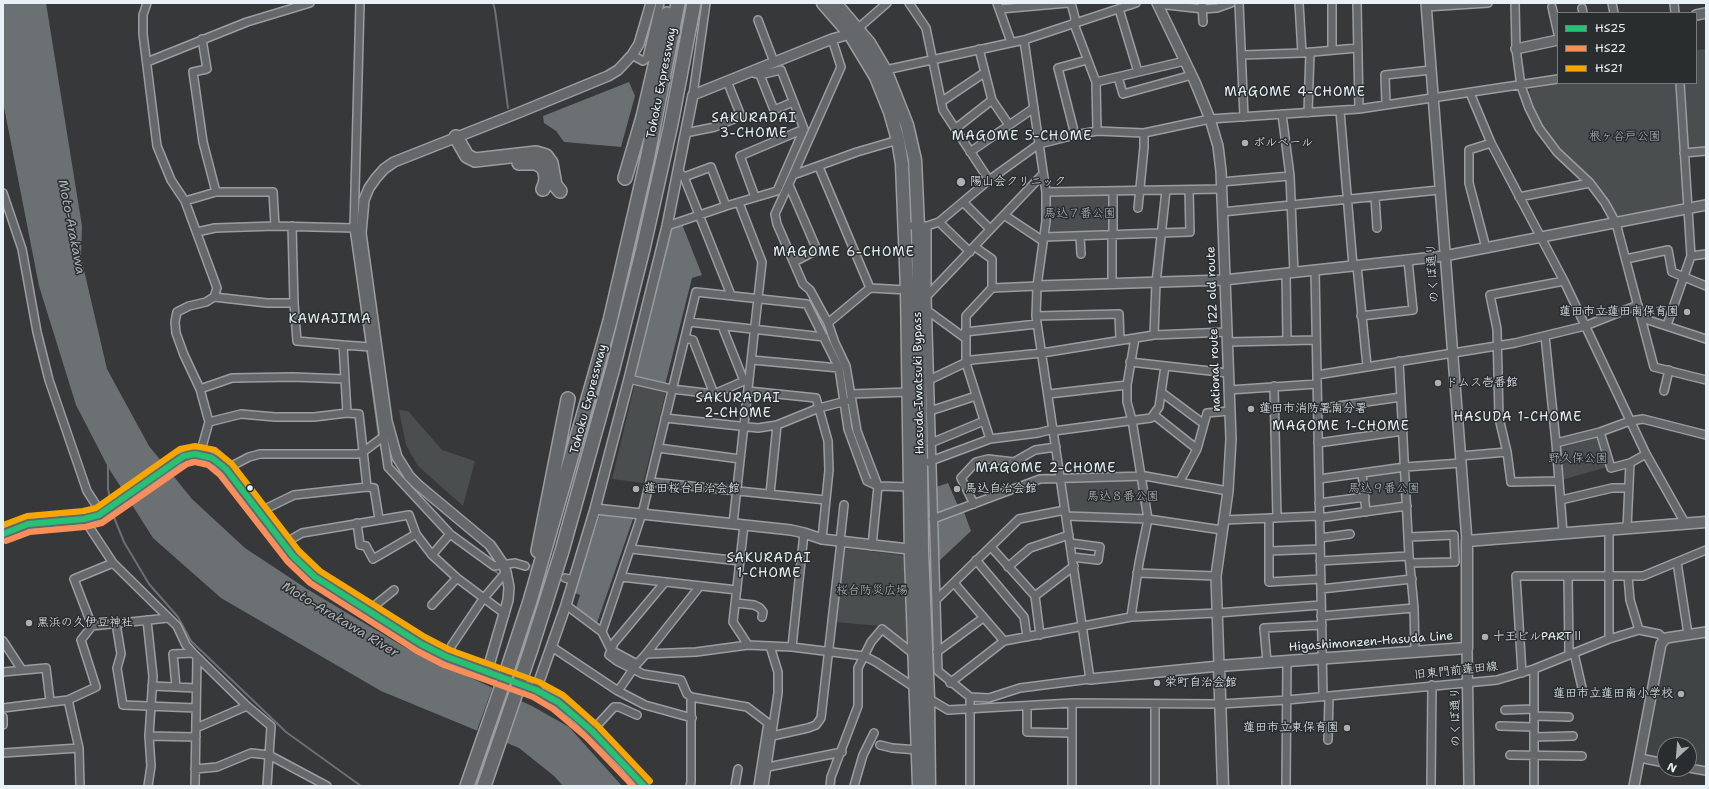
<!DOCTYPE html>
<html>
<head>
<meta charset="utf-8">
<style>
	body { margin:0 }
	#map { position:relative; width:1709px; height:789px; overflow:hidden; background:#363839; font-family:"Shantell Sans",sans-serif }
	canvas { display:block }
	.frame { position:absolute; inset:0; border:4px solid #e8f1f8; pointer-events:none }
	.legend { position:absolute; left:1557px; top:12px; width:140px; height:72px; box-sizing:border-box; background:#2a2d2e; border:1px solid #767b7f; margin:0; padding:5px 7px; list-style:none; font-size:12px; color:#e8f1f8 }
	.legend li { display:flex; align-items:center; gap:8px; height:20px }
	.legend b { width:20px; border:1px solid #767b7f }
	.north { position:absolute; left:1657px; top:737px; width:40px; height:40px; box-sizing:border-box; background:#2a2d2e; border:1px solid #767b7f; border-radius:50%; rotate:206deg; font-size:11px; font-weight:700; line-height:16px; text-align:center; color:#e8f1f8 }
	.north::after { content:''; display:block; margin:auto; width:14px; height:18px; background:#aab0b5; clip-path:polygon(50% 0,100% 100%,50% 72%,0 100%) }
</style>
</head>
<body>
<div id="map">
<canvas width="1709" height="789"></canvas>
<div class="frame"></div>
<ul class="legend">
<li><b style="height:5px;background:#26c172"></b>HS25</li>
<li><b style="height:5px;background:#fa8e5a"></b>HS22</li>
<li><b style="height:5px;background:#f7a600"></b>HS21</li>
</ul>
<div class="north">N</div>
</div>
<script>
const c = document.querySelector('canvas').getContext('2d');
c.lineJoin = 'round';
function fillPath(path, color) { c.fillStyle = color; c.fill(path, 'evenodd'); }
const shape = rows => new Path2D(rows.map(r => 'M' + r).join(''));
function stroke(path, color, width, dash) { c.strokeStyle = color; c.lineWidth = width; c.lineCap = dash ? 'butt' : 'round'; c.setLineDash(dash || []); c.stroke(path); }
function drawText(font, color, halo, rows, align = 'center') {
  c.font = font + ' "Shantell Sans","Klee One",sans-serif'; c.lineWidth = 3; c.setLineDash([]); c.textBaseline = 'middle'; c.strokeStyle = halo; c.fillStyle = color; for (const [text, x, y, turn = 0] of rows) {
    c.save(); c.translate(x, y); c.rotate((+turn || 0) * Math.PI / 180); c.textAlign = isNaN(turn) ? turn : align; if (halo) c.strokeText(text, 0, 0); c.fillText(text, 0, 0); c.restore();
  }
}
const built = shape([
	[1706,638,1706,769,1689,766,1689,745,1665,745,1665,761,1645,757,1643,752,1666,643,1673,640]
]);
const green = shape([
	[1706,49,1706,149,1691,150,1688,148,1683,83,1696,83,1696,50],
	[1562,83,1676,83,1684,200,1680,205,1622,217,1616,214,1605,195,1585,173,1547,135,1538,121,1528,94,1530,89],
	[1112,194,1111,233,1047,234,1050,196],
	[635,383,666,391,643,483,612,479],
	[399,410,408,411,442,450,475,461,463,506,418,466,406,445],
	[1599,437,1607,467,1562,480,1559,448],
	[1399,469,1402,471,1403,502,1401,505,1370,509,1367,507,1365,477,1366,474],
	[1135,478,1139,481,1145,515,1144,517,1072,514,1069,512,1065,485,1067,483],
	[845,548,901,555,904,557,904,582,909,647,880,626,835,622,843,550]
]);
const water = shape([
	[3,3,46,3,82,226,81,257,107,369,149,446,192,499,245,548,307,589,406,648,532,706,569,727,622,786,563,786,554,776,519,748,381,691,221,598,153,538,108,467,76,405,39,286,3,102],
	[629,82,635,96,621,147,564,142,556,131,544,123,543,116],
	[682,224,702,275,692,278,665,385,638,378,636,375,671,229],
	[948,483,958,506,939,513,936,511,936,487],
	[964,512,971,531,938,562,938,523,939,521],
	[601,515,633,519,597,623,576,608,580,595,575,593,599,517]
]);
const pier = shape([
	[493,686,522,699,506,745,476,733]
]);
const stream = shape([
	[493,3,495,10,508,108],
	[353,245,379,438],
	[380,443,386,469],
	[108,466,108,489,111,503],
	[111,510,124,542,149,584,178,617,191,641,286,732,361,786],
	[470,553,499,574]
]);
const minorTunnel = shape([
	[673,13,699,17],
	[525,566,565,578]
]);
const minor = shape([
	[147,3,143,15,143,34,157,146,171,180,185,201,217,288,214,297,206,302,189,306,177,312,175,322,176,333,184,355,200,389,209,422,200,454],
	[360,3,354,228,388,467,450,534,494,566,515,563,525,566],
	[909,3,926,28,943,110,989,180],
	[997,3,1011,42],
	[1071,3,1075,18,1074,24,1096,82,1097,131],
	[1202,3,1203,22],
	[1239,3,1244,117],
	[1299,3,1302,53],
	[1332,3,1332,50],
	[1357,3,1359,109],
	[1515,3,1516,49,1521,86,1529,108,1539,128,1557,152,1590,183,1605,203,1616,223,1654,367,1706,380],
	[1612,3,1614,13],
	[1674,3,1675,13],
	[1158,4,1203,9,1217,8,1231,3],
	[1426,7,1488,3],
	[1552,7,1558,34],
	[1582,8,1583,13],
	[1000,9,1068,3],
	[1119,9,1138,72],
	[758,20,774,62],
	[855,31,887,3],
	[202,39,207,69,193,72,203,142,216,192,273,192,275,226],
	[832,39,841,67,793,175,775,214,777,224,803,284,810,290,828,323,835,343,846,366,857,431,878,486,872,546],
	[979,49,992,100,1009,125],
	[632,55,643,61,647,58,660,3],
	[1242,55,1302,53,1357,48],
	[147,62,247,22,310,3],
	[886,72,890,69,1024,40,1136,3],
	[760,75,774,110,793,102],
	[1118,77,1123,94,1192,75],
	[1096,82,1185,61],
	[1470,93,1491,143,1564,281,1646,454,1685,523],
	[693,95,706,3],
	[941,102,984,73],
	[1386,105,1385,75,1431,70],
	[1340,111,1353,266],
	[1308,113,1310,52],
	[1282,114,1290,176,1294,273],
	[955,129,992,100],
	[685,133,715,127,741,116,727,81],
	[1075,135,1058,68,1087,60],
	[970,152,1034,108],
	[1684,153,1706,151],
	[819,167,870,288],
	[678,171,684,177,731,295],
	[793,175,857,152,898,140],
	[684,177,711,167,726,206],
	[1221,182,1290,176],
	[789,185,817,250,794,262],
	[1046,192,1221,189],
	[3,193,22,249,37,332,49,380,87,491,98,508,93,517],
	[755,197,740,156,804,129],
	[1375,197,1377,228],
	[1519,197,1590,183],
	[185,201,216,192],
	[963,202,990,229],
	[1138,208,1144,147,1144,133],
	[1222,212,1439,190],
	[1004,215,1043,241],
	[939,222,970,252],
	[292,226,294,303,297,341,343,345,347,413,359,414,367,487,374,488,379,519],
	[667,226,726,206,777,191,804,129,781,70,760,75,750,72],
	[905,226,927,226,939,222,989,180,1039,144,1075,135,1097,131,1144,133,1210,119,1359,109,1558,79],
	[927,226,927,296,938,671,970,697,989,698,1020,688,1090,679,1036,316,1037,286,1046,221,1046,192,1024,40],
	[197,232,215,228,275,226,354,228],
	[1080,236,1081,254],
	[1044,237,1190,232,1189,190],
	[975,247,992,259,992,288,966,316,966,363,990,439],
	[1486,248,1469,183,1469,150,1491,143],
	[1691,256,1706,254],
	[1626,259,1668,250,1672,272,1706,286],
	[1357,266,1367,366],
	[1315,270,1323,696],
	[1286,273,1287,341],
	[1112,284,1112,239,1113,236,1113,191],
	[992,288,1037,286],
	[927,296,1043,174],
	[214,297,267,303,294,303],
	[928,311,965,338],
	[1036,316,1119,314,1120,340],
	[1361,316,1413,310,1408,260],
	[1642,318,1706,339],
	[689,322,824,337],
	[828,323,870,288,907,290],
	[1667,325,1691,256,1680,83],
	[722,326,744,381],
	[965,332,1037,324],
	[1154,335,1156,283,1166,190],
	[1545,336,1556,443,1563,533],
	[685,338,693,340,714,394],
	[1227,342,1315,340],
	[343,345,371,347],
	[752,360,839,368],
	[1399,361,1409,556,1414,608,1415,651],
	[1130,362,1228,373],
	[1317,375,1515,343,1585,326,1638,305],
	[629,379,672,389,714,394,744,381,749,382],
	[929,380,971,360,1042,353,1154,335,1227,332],
	[1274,386,1277,518],
	[200,389,232,378,293,377,345,379],
	[1229,390,1317,384],
	[748,391,816,398,828,441,829,470,822,539],
	[1664,391,1669,370],
	[1161,392,1204,424],
	[851,394,909,392],
	[1049,394,1127,385],
	[1317,409,1401,397],
	[930,411,976,396],
	[1154,415,1197,449],
	[665,418,758,428,777,425,819,408,846,401],
	[209,422,241,414,275,417,314,417,347,413],
	[1054,431,1151,418,1159,407,1165,366],
	[1600,432,1611,468,1630,463,1646,454],
	[931,443,984,421],
	[1318,443,1403,431],
	[1556,443,1600,432,1630,421,1643,419,1706,435],
	[658,448,740,459],
	[1460,456,1507,452],
	[928,462,990,439,1038,433,1054,429],
	[226,469,249,457,260,454,358,454,363,452,383,437],
	[1362,473,1366,512],
	[1319,479,1405,467,1461,463],
	[1180,481,1197,449,1207,413,1229,411],
	[1559,481,1511,482,1507,452,1499,418,1497,329,1490,295,1564,281],
	[651,482,826,500],
	[770,494,777,425],
	[1561,500,1612,488,1629,488],
	[1319,503,1365,497],
	[974,504,961,478,976,462,988,459,1014,462,1035,450,1056,447],
	[259,512,294,495,367,487],
	[1066,516,1148,519,1222,530],
	[1269,518,1269,582,1321,579],
	[1319,518,1407,506],
	[84,519,113,563,177,626,186,645,193,653,247,706,271,726,267,786],
	[933,519,1040,479,1145,476,1228,491],
	[1224,520,1319,516],
	[357,523,360,545,366,546,373,559,416,534],
	[733,524,762,262,739,203],
	[744,525,733,622,748,645],
	[1627,528,1630,463],
	[1609,530,1609,639],
	[1409,537,1454,535,1455,562,1410,563],
	[1320,538,1350,534],
	[840,542,844,505],
	[1070,543,1100,547,1098,560,1072,557],
	[283,544,302,533,409,515,416,534,432,555,457,578,505,614],
	[991,547,1035,596,1040,635],
	[631,549,740,561],
	[1269,551,1320,549],
	[432,555,450,534],
	[976,560,1024,617,1027,637],
	[1320,561,1409,556],
	[1677,562,1688,634],
	[1008,567,1030,548,1069,535],
	[1137,573,1216,576],
	[1568,576,1569,655],
	[1628,576,1630,600,1639,630],
	[621,577,737,590],
	[565,578,573,580],
	[665,582,614,643,609,655,617,661,643,674,681,680,687,694,691,697,747,707,768,723,758,786],
	[954,583,1004,641],
	[1321,589,1412,579],
	[1035,596,1074,566],
	[936,600,1019,519,1065,510],
	[736,603,754,605,760,608,763,612,762,617],
	[432,605,457,578],
	[566,605,602,632,611,650,637,664,646,654,696,652,748,645,792,647,864,656,876,662,917,689],
	[368,611,394,590],
	[1321,616,1414,608],
	[1131,617,1139,563,1148,519,1132,420,1127,402,1127,385,1135,338],
	[147,620,153,676,149,736,151,766,148,786],
	[116,623,121,654,117,668,123,705,196,708],
	[92,626,74,579,113,563],
	[602,632,642,514,696,292,807,304,839,368,848,429,867,481,878,486,910,487],
	[3,641,22,670],
	[552,647,618,691,645,705,692,718],
	[792,647,804,533],
	[937,652,983,618],
	[1574,653,1583,692],
	[646,654,700,586],
	[447,657,452,645,483,599,506,572],
	[1267,662,1264,628,1322,625],
	[3,672,46,668,50,701],
	[1522,673,1516,576,1643,576,1706,550],
	[950,683,1004,641,1131,617,1217,613,1321,605],
	[152,686,196,688],
	[176,687,173,654,193,653],
	[618,691,636,665],
	[970,697,970,786],
	[928,698,948,710,1072,703,1221,704,1287,700,1497,680,1534,669,1609,639,1639,630,1659,634,1664,639],
	[68,700,79,748,80,786],
	[1072,703,1072,786],
	[1155,704,1155,786],
	[1027,706,1027,732,1072,733],
	[3,708,68,700,96,687,81,640,92,626,168,618],
	[1505,710,1534,709],
	[1534,716,1569,717],
	[3,717,3,725],
	[1500,726,1534,727],
	[196,728,247,706],
	[592,731,614,707,619,707,637,715],
	[149,736,196,737],
	[772,736,808,728,816,725,821,718,841,542],
	[1534,737,1573,736],
	[1328,740,1329,696],
	[880,745,892,748,918,750],
	[3,753,79,748],
	[1510,755,1582,756],
	[1640,758,1665,763],
	[768,767,842,752],
	[1689,768,1706,771],
	[195,769,217,767,251,753,269,755,327,786],
	[195,786,197,657],
	[690,786,691,782,691,697],
	[735,786,738,769],
	[764,786,778,693,778,672,770,646],
	[830,786,831,777,858,706,858,668,871,642,882,629,915,655],
	[854,786,863,755,874,733],
	[1286,786,1287,661],
	[1431,786,1432,685],
	[1534,786,1534,669]
]);
const tertiary = shape([
	[1426,3,1467,541],
	[1696,15,1706,13],
	[1516,49,1558,40],
	[1037,286,1224,280,1444,256,1706,205],
	[595,509,791,530,804,533,822,539,917,550],
	[1467,648,1469,786],
	[487,672,508,600,509,587,506,572,503,564,490,545,418,485,409,476,397,457,387,421,361,233,364,200,369,188,376,178,384,169,394,162,518,113,608,76,618,70,632,55,639,44,651,3],
	[1090,679,1219,666,1216,576,1228,491,1231,439,1221,171,1218,146,1210,119,1195,82,1157,3],
	[536,690,566,605,595,509,629,379,667,226,693,95,832,39,850,34],
	[1634,786,1661,644,1666,638,1706,632]
]);
const secondary = shape([
	[3,534,28,524,84,519,99,515,177,460,191,454,207,456,217,461,226,469,293,556,315,577,421,644,447,657,496,675],
	[528,687,558,702,578,718,624,763,644,786],
	[1223,786,1219,666,1467,648,1467,541,1706,522]
]);
const trunk = shape([
	[823,3,850,34,876,77,890,112,898,140,902,164,907,290,911,557,919,786],
	[835,3,869,43,886,72,907,125,915,160,918,226,922,551,928,698,929,786]
]);
const motorway = shape([
	[456,137,467,156,475,160,536,153,546,156,551,163,555,185,560,191],
	[519,163,536,163,544,168,546,178,545,184,543,189],
	[625,178,643,117,667,14],
	[538,551,568,399],
	[467,786,503,683,530,601,594,378,610,321,647,160,678,3],
	[484,786,530,652,562,551,613,368,643,249,671,124,694,3]
]);
const bus1 = shape([
	[3,534,28,524,84,519,99,515,184,456,195,454,212,458,226,469,293,556,315,577,421,644,447,657,536,690,558,702,592,731,644,786]
]);
const bus2 = shape([
	[6,541,30,532,85,527,102,523,187,464,195,462,208,465,220,475,287,561,310,583,417,651,444,665,533,697,553,709,586,737,633,786]
]);
const bus3 = shape([
	[3,525,27,516,83,511,96,508,180,449,195,446,215,450,232,464,299,551,320,571,425,637,450,650,539,682,563,695,598,726,650,781]
]);
const markers = [
	[1245,143,4,"#aab0b5"],
	[961,182,5,"#aab0b5"],
	[1687,312,4,"#aab0b5"],
	[1438,383,4,"#aab0b5"],
	[1251,409,4,"#aab0b5"],
	[250,488,3.5,"#e8f1f8"],
	[636,489,4,"#aab0b5"],
	[957,489,4,"#aab0b5"],
	[29,623,4,"#aab0b5"],
	[1485,637,4,"#aab0b5"],
	[1157,683,4,"#aab0b5"],
	[1681,694,4,"#aab0b5"],
	[1347,728,4,"#aab0b5"]
];
const streetNames = [
	["Tohoku Expressway",662,83,-79],
	["のくぼ通り",1433,273,-94],
	["national route 122 old route",1214,329,-92],
	["Hasuda-Iwatsuki Bypass",919,383,-91],
	["Tohoku Expressway",589,399,-75],
	["Higashimonzen-Hasuda Line",1371,642,-4],
	["旧東門前蓮田線",1456,671,-6],
	["のくぼ通り",1456,717,-91]
];
const parkNames = [
	["根ヶ谷戸公園",1625,137],
	["馬込７番公園",1080,214],
	["野久保公園",1578,459],
	["馬込９番公園",1384,489],
	["馬込８番公園",1123,497],
	["桜台防災広場",872,591]
];
const poiNames = [
	["ボルベール",1253,143],
	["陽山会クリニック",970,182],
	["蓮田市立蓮田南保育園",1679,312,"right"],
	["ドムス壱番館",1446,383],
	["蓮田市消防署南分署",1259,409],
	["蓮田桜台自治会館",644,489],
	["馬込自治会館",965,489],
	["黒浜の久伊豆神社",37,623],
	["十王ビルPARTⅡ",1493,637],
	["栄町自治会館",1165,683],
	["蓮田市立蓮田南小学校",1673,694,"right"],
	["蓮田市立東保育園",1339,728,"right"]
];
const neighbourhoodNames = [
	["MAGOME 4-CHOME",1295,93],
	["SAKURADAI",754,119],
	["3-CHOME",754,134],
	["MAGOME 5-CHOME",1022,137],
	["MAGOME 6-CHOME",844,253],
	["KAWAJIMA",330,320],
	["SAKURADAI",738,399],
	["2-CHOME",738,414],
	["HASUDA 1-CHOME",1518,418],
	["MAGOME 1-CHOME",1341,427],
	["MAGOME 2-CHOME",1046,469],
	["SAKURADAI",769,559],
	["1-CHOME",769,574]
];
const waterNames = [
	["Moto-Arakawa",71,227,79],
	["Moto-Arakawa River",340,620,31]
];
fillPath(built, '#404445');
fillPath(green, '#4a4e4f');
fillPath(water, '#6b7073');
fillPath(pier, '#363839');
stroke(stream, '#6b7073', 2);
stroke(minorTunnel, '#515456', 7, [7, 3.5]);
stroke(minor, '#9b9d9f', 10);
stroke(tertiary, '#9b9d9f', 12);
stroke(secondary, '#9b9d9f', 13);
stroke(trunk, '#9b9d9f', 15);
stroke(motorway, '#9b9d9f', 16);
stroke(minor, '#65686b', 7);
stroke(tertiary, '#65686b', 9);
stroke(secondary, '#65686b', 10);
stroke(trunk, '#65686b', 12);
stroke(motorway, '#65686b', 13);
stroke(bus1, '#26c172', 6);
stroke(bus2, '#fa8e5a', 6);
stroke(bus3, '#f7a600', 6);
for (const [x, y, r, color] of markers) { const dot = new Path2D(); dot.arc(x, y, r, 0, 2 * Math.PI); c.fillStyle = color; c.fill(dot); stroke(dot, '#2a2d2e', 1.5); }
drawText('12px', '#e8f1f8', '#2a2d2e', streetNames);
drawText('12px', '#b2b9be', '#2a2d2e', parkNames);
drawText('12px', '#e8f1f8', '#2a2d2e', poiNames, 'left');
c.letterSpacing = '1px';
drawText('13px', '#e8f1f8', '#2a2d2e', neighbourhoodNames);
c.letterSpacing = '0px';
drawText('italic 13px', '#acb3b8', '#2a2d2e', waterNames);
</script>
</body>
</html>
